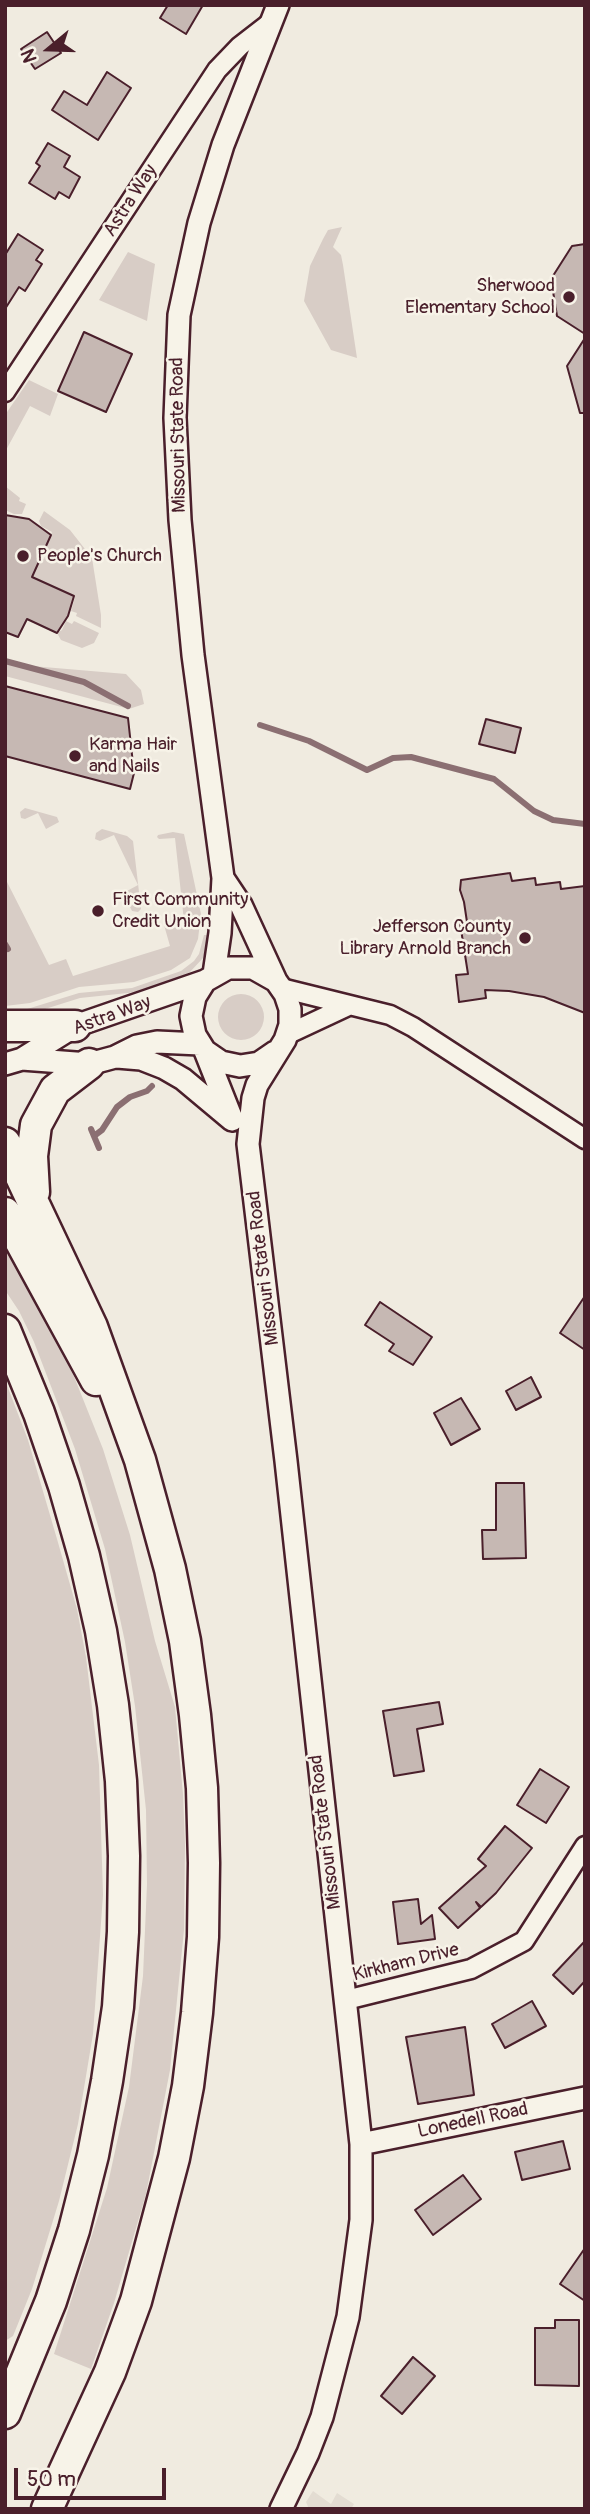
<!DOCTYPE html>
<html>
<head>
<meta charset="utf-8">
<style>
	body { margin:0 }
	#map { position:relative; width:590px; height:2514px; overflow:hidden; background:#f0ebe0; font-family:Pangolin,sans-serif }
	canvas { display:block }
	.frame { position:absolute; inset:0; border:7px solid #4a1f2b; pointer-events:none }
	.north { position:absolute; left:14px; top:14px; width:70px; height:70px; -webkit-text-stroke:5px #f7f3e8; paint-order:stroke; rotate:251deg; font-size:19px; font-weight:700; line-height:28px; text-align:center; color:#4a1f2b }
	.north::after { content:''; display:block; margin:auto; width:24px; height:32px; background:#4a1f2b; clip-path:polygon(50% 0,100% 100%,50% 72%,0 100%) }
	.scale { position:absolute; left:14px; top:2468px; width:152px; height:32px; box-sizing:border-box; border:4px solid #4a1f2b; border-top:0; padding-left:9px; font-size:21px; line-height:24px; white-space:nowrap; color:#4a1f2b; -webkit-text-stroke:5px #f7f3e8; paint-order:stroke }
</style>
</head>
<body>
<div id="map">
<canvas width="590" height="2514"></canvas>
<div class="frame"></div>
<div class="north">N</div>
<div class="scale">50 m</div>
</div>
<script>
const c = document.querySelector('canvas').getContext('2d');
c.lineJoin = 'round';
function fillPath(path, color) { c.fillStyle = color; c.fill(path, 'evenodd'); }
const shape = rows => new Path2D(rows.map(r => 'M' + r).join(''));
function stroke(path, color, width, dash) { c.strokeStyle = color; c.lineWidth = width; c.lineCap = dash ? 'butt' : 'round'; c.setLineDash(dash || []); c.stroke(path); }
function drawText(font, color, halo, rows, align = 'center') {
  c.font = font + ' Pangolin,sans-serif'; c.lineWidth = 5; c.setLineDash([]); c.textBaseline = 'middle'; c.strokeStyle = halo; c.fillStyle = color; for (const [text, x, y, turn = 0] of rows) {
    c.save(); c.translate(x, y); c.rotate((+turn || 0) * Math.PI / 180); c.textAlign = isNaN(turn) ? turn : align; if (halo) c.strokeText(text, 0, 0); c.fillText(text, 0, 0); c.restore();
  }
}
const built = shape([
	[313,2491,331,2504,337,2493,354,2504,351,2509,309,2509,306,2502]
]);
const green = shape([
	[342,227,333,247,341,255,343,265,357,358,331,350,304,301,310,266,323,239,328,230],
	[128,252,155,264,147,321,99,300],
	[29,380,58,394,50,416,30,406,5,452,5,415],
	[5,486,20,498,19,501,26,504,22,514,14,514,5,510],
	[44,511,70,530,92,558,101,615,101,628,76,616,77,613,71,611,75,597,32,578,41,558,44,559,46,554,44,552,52,532,41,526,39,521],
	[66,621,72,624,74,621,99,633,94,643,82,648,61,640,57,633,62,630],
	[5,660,32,666,126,674,141,690,144,704,129,709,5,676],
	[25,808,57,817,59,822,46,829,38,813,25,819,21,818,20,812],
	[102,829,127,836,133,841,141,909,138,912,132,911,124,895,127,891,138,885,114,835,100,841,95,839,96,833],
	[173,832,184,834,201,914,198,939,190,958,171,970,134,982,79,987,30,1003,5,1006,5,878,49,965,66,959,73,976,170,946,164,925,184,921,175,838,159,839,157,837,158,835],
	[204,935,209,935,203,958,190,972,178,978,137,992,80,998,26,1015,5,1016,5,1011,24,1010,79,993,132,988,181,971,194,961,199,954],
	'218 1017a23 23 0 1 1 46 0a23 23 0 1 1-46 0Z',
	[5,1233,31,1284,75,1379,103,1449,130,1535,155,1641,175,1707,183,1794,185,1845,184,1930,170,2070,146,2194,114,2303,91,2369,54,2354,107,2188,129,2087,143,1976,147,1884,146,1810,135,1706,125,1642,105,1549,75,1449,34,1342,19,1311,5,1290],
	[5,1380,28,1440,57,1539,77,1609,86,1657,99,1765,103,1895,93,2034,78,2124,59,2201,32,2289,13,2336,5,2341]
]);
const stream = shape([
	[5,661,84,682,128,706],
	[260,725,309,741,367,770,393,758,411,757,494,779,534,811,553,820,585,824],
	[5,944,8,949],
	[91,1129,99,1148],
	[94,1136,102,1130,117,1107,130,1097,147,1091,152,1086]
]);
const building = shape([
	[168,5,203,5,186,34,160,18,168,5],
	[47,32,61,53,35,69,21,49,47,32],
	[107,72,131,88,98,140,52,110,64,91,87,105,107,72],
	[48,143,70,156,64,167,80,177,69,198,59,192,55,199,29,183,40,166,36,163,48,143],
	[18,234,43,250,36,260,42,264,25,291,19,287,5,309,5,255,18,234],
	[585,244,585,334,557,316,551,279,572,246,585,244],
	[84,332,132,354,106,412,58,391,84,332],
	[585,338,585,413,580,413,567,366,585,338],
	[5,515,29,519,51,535,32,577,74,596,68,616,57,633,27,619,18,637,5,632,5,515],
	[5,686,128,718,134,773,130,789,5,756,5,686],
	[486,719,521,728,515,753,479,744,486,719],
	[510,873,512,881,535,878,536,885,560,882,561,889,585,886,585,1013,544,997,509,991,485,990,486,998,459,1002,456,975,468,974,460,923,467,922,464,902,460,890,461,880,510,873],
	[585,1296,585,1350,560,1333,585,1296],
	[380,1302,432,1337,413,1365,389,1351,394,1344,365,1325,380,1302],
	[531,1377,541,1397,516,1410,506,1391,531,1377],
	[461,1398,480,1429,451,1445,434,1413,461,1398],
	[496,1483,524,1483,526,1558,483,1559,482,1530,496,1530,496,1483],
	[439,1702,443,1724,417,1729,424,1771,394,1776,383,1711,439,1702],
	[540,1769,569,1787,546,1823,517,1805,540,1769],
	[505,1826,532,1848,496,1893,481,1907,476,1902,480,1908,458,1928,439,1908,486,1866,478,1859,505,1826],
	[418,1899,421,1924,432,1915,435,1939,398,1944,393,1902,418,1899],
	[585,1941,585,1981,573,1994,553,1975,585,1941],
	[532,2001,546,2026,505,2048,492,2024,532,2001],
	[465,2027,474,2095,418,2104,406,2037,465,2027],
	[563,2141,570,2169,522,2180,515,2152,563,2141],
	[463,2175,481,2199,433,2235,415,2210,463,2175],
	[585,2248,585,2301,560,2284,585,2248],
	[555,2320,579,2320,579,2386,535,2385,535,2328,555,2328,555,2320],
	[413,2357,435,2376,402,2414,381,2396,413,2357]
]);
const minor = shape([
	[5,392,217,70,240,46,271,22],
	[281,988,390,1015,413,1027,585,1139],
	[286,1035,348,1006],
	[346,2000,471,1969,524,1941,585,1846]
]);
const tertiary = shape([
	[223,878,241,905,276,981],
	[214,974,220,933,223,878,193,655,180,520,175,418,179,315,199,223,223,145,278,5],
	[205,1051,232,1119],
	[275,1052,259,1063,240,1066,221,1062,205,1051,195,1035,191,1016,195,997,205,981,228,968,253,968,276,981,285,994,290,1009,290,1025,285,1040,257,1085,253,1098,248,1144,286,1461,361,2144,361,2220,348,2317,322,2417,308,2453,281,2509],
	[117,1057,141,1059,164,1068,183,1079,232,1120],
	[22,1059,89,1064,115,1057,137,1046,157,1042,200,1044],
	[5,1064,22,1059,75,1026,205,981],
	[361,2144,585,2098]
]);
const trunk = shape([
	[5,1026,75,1026],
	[5,1143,92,1327,140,1460,170,1569,185,1641,195,1715,202,1788,204,1863,203,1937,197,2013,188,2086,174,2158,136,2301,110,2372,47,2509],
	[34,1192,32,1156,36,1125,55,1090,89,1064],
	[5,1213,96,1380],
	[5,1330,39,1413,64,1486,84,1556,101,1631,113,1705,121,1781,124,1856,123,1932,118,2007,107,2081,93,2155,74,2230,51,2301,5,2413]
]);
const markers = [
	[569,297,7,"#4a1f2b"],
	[23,556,7,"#4a1f2b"],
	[75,756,7,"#4a1f2b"],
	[98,911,7,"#4a1f2b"],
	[525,938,7,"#4a1f2b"]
];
const streetNames = [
	["Astra Way",131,201,-57],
	["Missouri State Road",179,435,-91],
	["Astra Way",112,1016,-20],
	["Missouri State Road",264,1268,-97],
	["Missouri State Road",326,1832,-97],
	["Kirkham Drive",406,1963,-14],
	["Lonedell Road",473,2121,-12]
];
const poiNames = [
	["Sherwood",555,286,"right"],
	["Elementary School",555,308,"right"],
	["People's Church",37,556],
	["Karma Hair",89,745],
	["and Nails",89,767],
	["First Community",112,900],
	["Credit Union",112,922],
	["Jefferson County",511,927,"right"],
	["Library Arnold Branch",511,949,"right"]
];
fillPath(built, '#e3dcd2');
fillPath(green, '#d8cdc6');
stroke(stream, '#8b6f72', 6);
fillPath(building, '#c6b8b3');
stroke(building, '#4a1f2b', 2);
stroke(minor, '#4a1f2b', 23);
stroke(tertiary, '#4a1f2b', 26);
stroke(trunk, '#4a1f2b', 35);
stroke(minor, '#f7f3e8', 18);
stroke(tertiary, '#f7f3e8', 21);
stroke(trunk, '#f7f3e8', 30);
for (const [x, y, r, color] of markers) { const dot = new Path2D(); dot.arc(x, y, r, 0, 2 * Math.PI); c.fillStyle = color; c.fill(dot); stroke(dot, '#f7f3e8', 2.5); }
drawText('19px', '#4a1f2b', '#f7f3e8', streetNames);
drawText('19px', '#4a1f2b', '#f7f3e8', poiNames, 'left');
</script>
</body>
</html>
